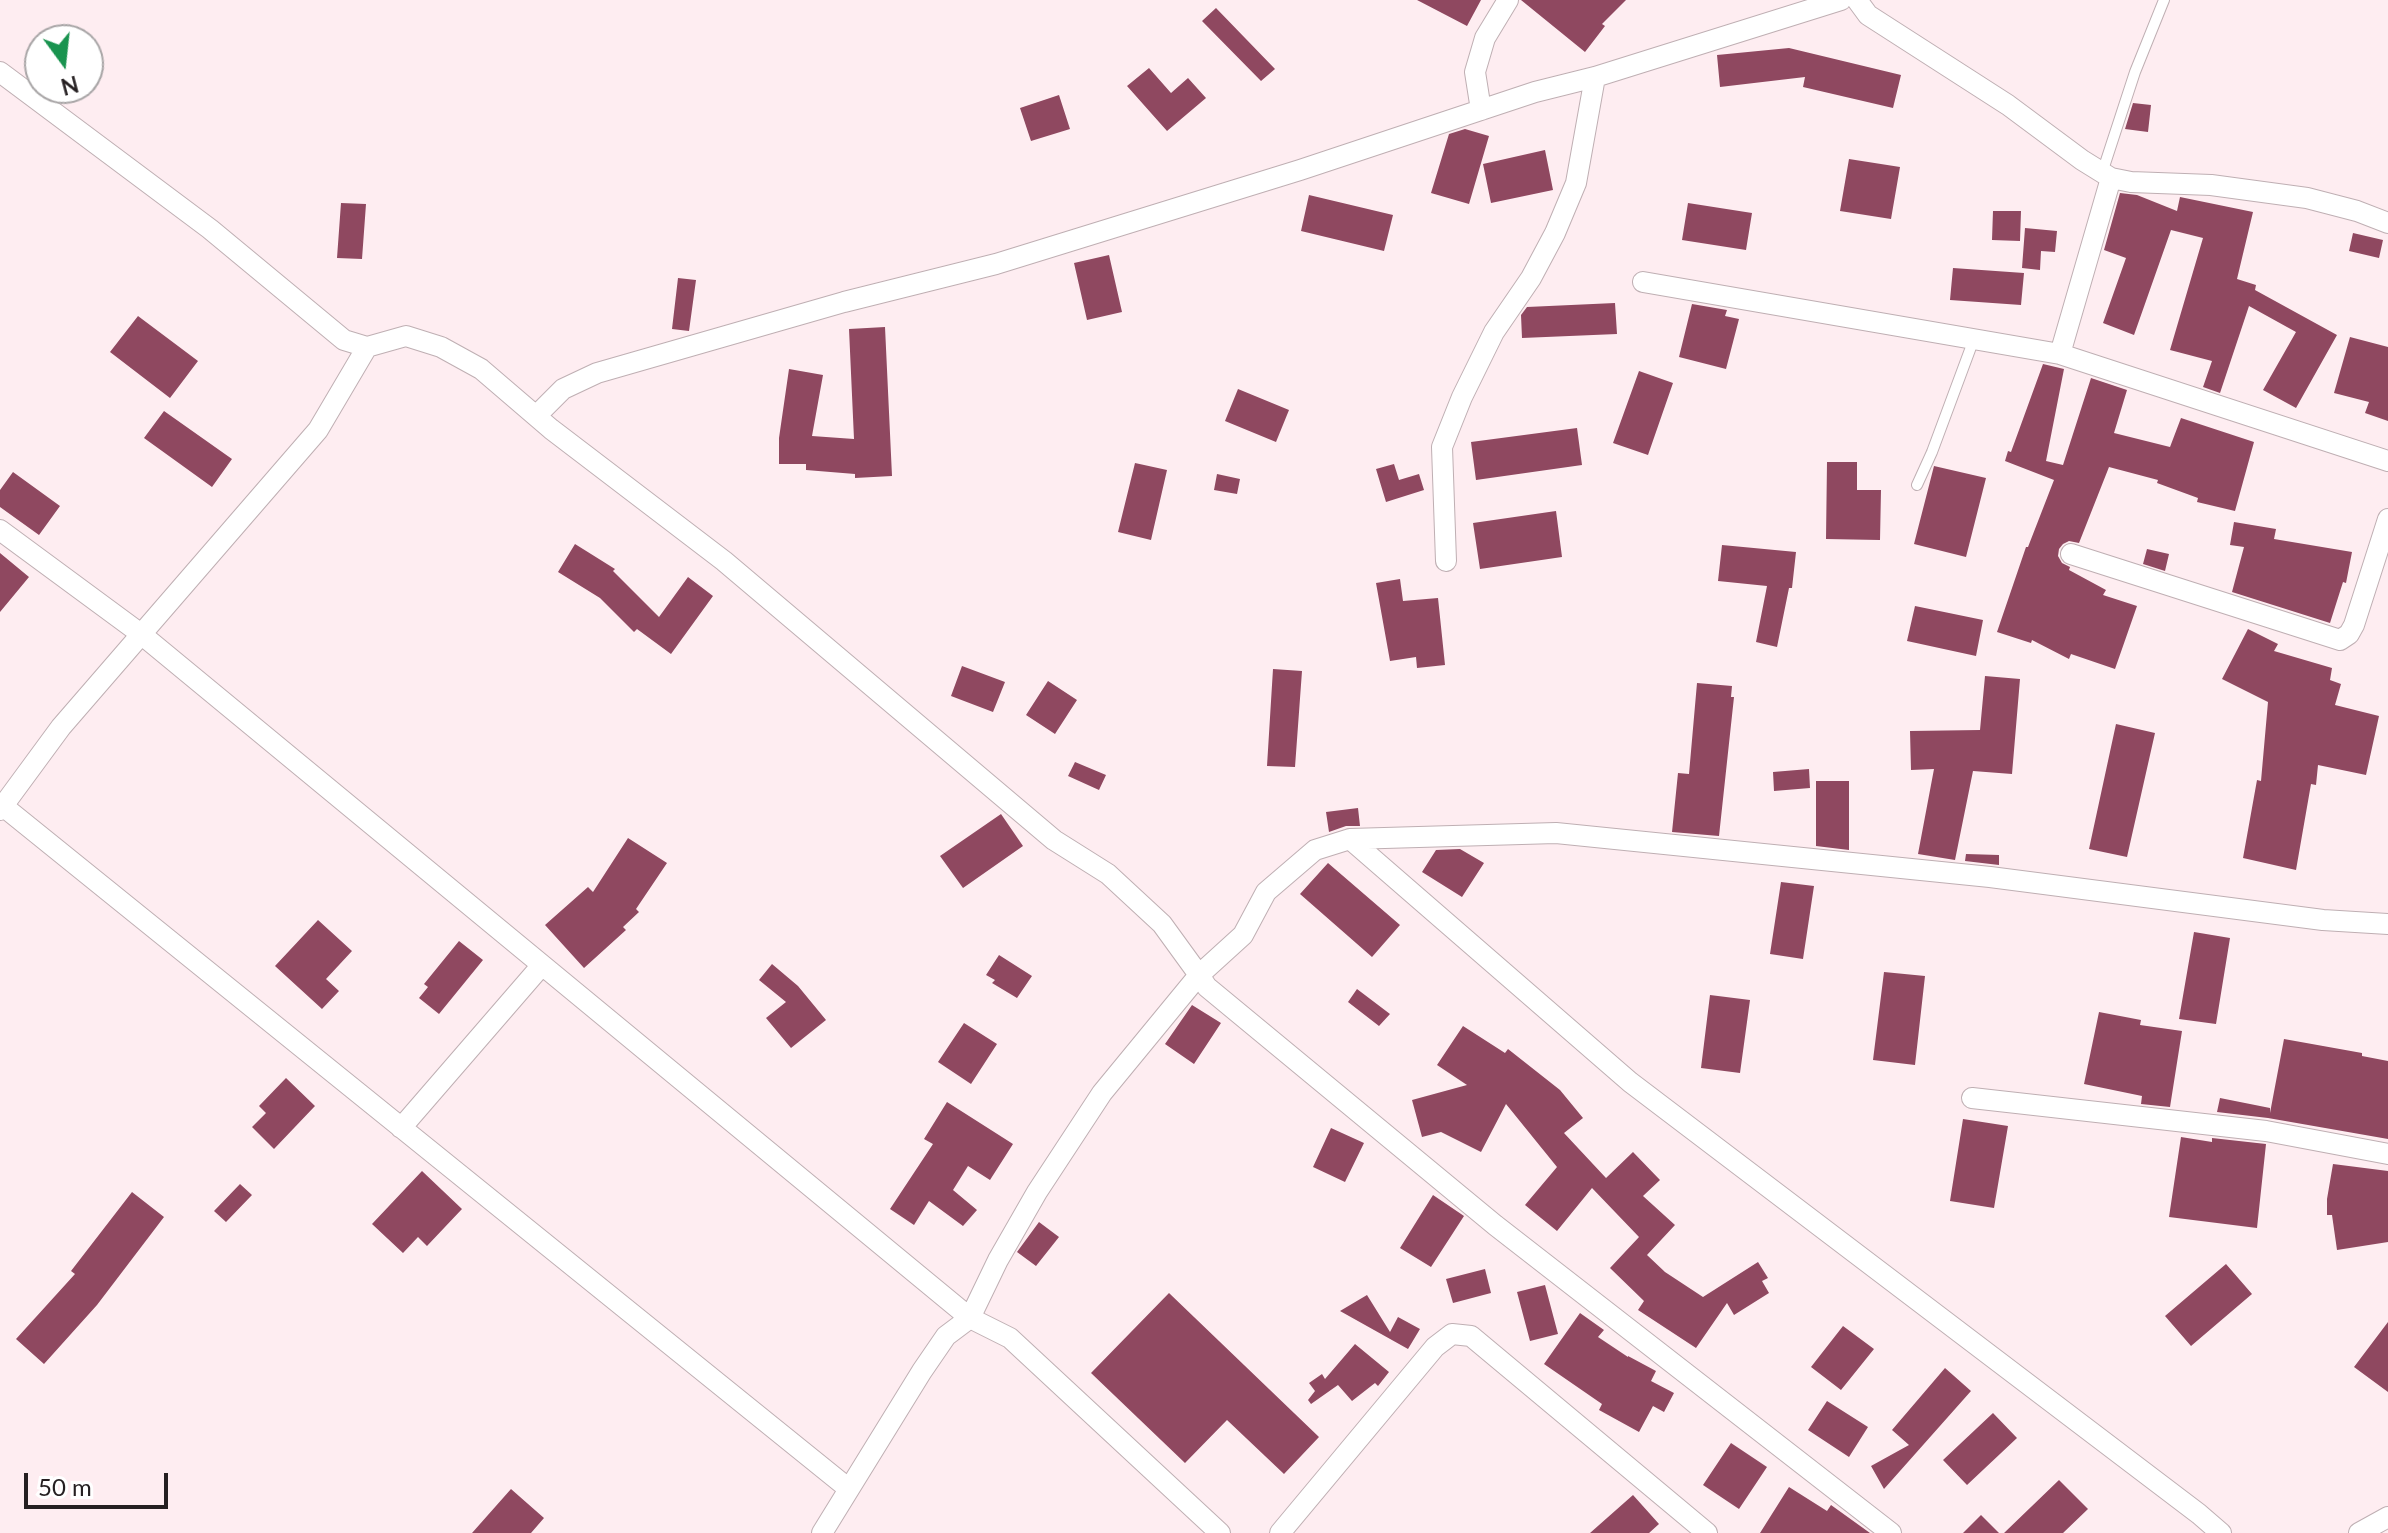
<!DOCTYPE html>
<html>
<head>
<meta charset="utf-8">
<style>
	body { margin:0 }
	#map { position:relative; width:2388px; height:1533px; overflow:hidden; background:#feedf1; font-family:Lato,sans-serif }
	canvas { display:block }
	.north { position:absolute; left:24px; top:24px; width:80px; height:80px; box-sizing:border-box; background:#fff; border:2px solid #a8a5a6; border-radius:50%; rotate:165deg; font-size:22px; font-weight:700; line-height:32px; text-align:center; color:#251f21 }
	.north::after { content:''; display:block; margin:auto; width:28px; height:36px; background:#19934f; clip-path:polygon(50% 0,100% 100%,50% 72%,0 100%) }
	.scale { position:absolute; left:24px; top:1473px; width:144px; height:36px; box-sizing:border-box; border:4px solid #251f21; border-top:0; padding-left:10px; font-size:24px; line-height:28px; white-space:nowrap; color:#251f21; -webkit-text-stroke:6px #fff; paint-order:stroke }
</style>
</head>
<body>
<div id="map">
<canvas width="2388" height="1533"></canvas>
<div class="north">N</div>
<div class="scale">50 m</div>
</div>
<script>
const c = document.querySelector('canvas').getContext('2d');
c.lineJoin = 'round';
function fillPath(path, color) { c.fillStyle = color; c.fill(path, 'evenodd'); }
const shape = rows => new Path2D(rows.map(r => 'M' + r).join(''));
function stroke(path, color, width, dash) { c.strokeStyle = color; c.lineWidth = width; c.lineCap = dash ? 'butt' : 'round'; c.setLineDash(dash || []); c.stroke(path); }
const building = shape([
	[1417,0,1481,0,1467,26],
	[1521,0,1626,0,1602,24,1605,26,1585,52],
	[1216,8,1275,69,1261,81,1202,21],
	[1789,48,1901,75,1893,108,1803,87,1805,77,1720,87,1717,55],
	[1149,68,1171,93,1188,78,1206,98,1167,131,1127,86],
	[1059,95,1070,129,1031,141,1020,108],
	[2133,103,2151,105,2148,132,2125,129],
	[1465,129,1489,136,1469,204,1431,193,1449,134],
	[1545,150,1553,190,1491,203,1483,164],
	[1849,159,1900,167,1891,219,1840,211],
	[2120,193,2137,195,2177,211,2180,197,2253,212,2237,279,2256,285,2255,290,2337,335,2296,408,2263,390,2296,332,2249,306,2220,393,2203,387,2212,361,2170,350,2203,238,2171,230,2134,335,2103,323,2126,258,2104,250],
	[1309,195,1393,215,1384,251,1301,231],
	[341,203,366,204,362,259,337,258],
	[1688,203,1752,213,1746,250,1682,240],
	[1993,211,2021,211,2020,241,1992,240],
	[2025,228,2057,231,2055,252,2041,251,2040,270,2022,268],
	[2353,233,2383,240,2379,258,2349,251],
	[1109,255,1122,312,1087,320,1074,263],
	[1953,268,2024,273,2021,305,1950,300],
	[678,278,696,280,689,331,672,329],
	[1615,303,1617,334,1522,338,1521,315,1527,307],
	[1692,304,1727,310,1725,316,1739,319,1726,369,1679,357],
	[138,316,198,361,170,398,110,352],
	[885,327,892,476,855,478,855,474,806,470,806,464,779,464,779,438,789,369,823,375,812,436,854,439,849,329],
	[2350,337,2388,347,2388,421,2365,413,2369,402,2334,393],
	[2043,364,2064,369,2046,461,2063,465,2091,378,2127,390,2114,433,2170,447,2181,418,2254,442,2235,511,2197,502,2198,498,2157,483,2158,480,2109,467,2079,543,2069,541,2063,544,2059,549,2058,556,2062,563,2070,567,2069,570,2106,590,2103,595,2137,606,2115,669,2071,654,2069,659,2032,640,2031,643,1997,632,2026,547,2028,547,2054,480,2005,461,2008,451,2011,452],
	[1639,371,1673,383,1648,455,1613,443],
	[1238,389,1289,410,1276,442,1225,421],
	[164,411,232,459,212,487,144,438],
	[1577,428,1582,465,1476,480,1471,442],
	[1827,462,1857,462,1857,490,1881,490,1880,540,1826,539],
	[1135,463,1167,470,1151,540,1118,532],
	[1394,464,1399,480,1419,474,1424,490,1386,502,1376,469],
	[1934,466,1986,478,1966,557,1914,544],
	[13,472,60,506,39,535,0,507,0,490],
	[1217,474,1240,479,1237,494,1214,490],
	[1556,511,1562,557,1480,569,1473,523],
	[2234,522,2276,529,2274,539,2352,552,2346,583,2343,582,2330,623,2232,592,2244,547,2230,545],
	[575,544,615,569,613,571,659,617,688,577,713,596,671,654,637,629,634,632,600,598,558,572],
	[1722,545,1796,552,1792,588,1789,588,1777,647,1756,642,1767,586,1718,581],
	[2147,549,2169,554,2165,571,2143,564],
	[0,553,29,577,0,612],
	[1400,579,1403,601,1438,598,1445,665,1417,668,1416,657,1390,661,1376,583],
	[1915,606,1983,620,1976,656,1907,641],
	[2248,629,2278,644,2274,651,2332,668,2330,680,2341,684,2335,705,2379,716,2366,775,2318,765,2316,785,2311,784,2296,870,2243,858,2257,780,2261,781,2268,702,2222,679],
	[962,666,1005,682,993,712,951,696],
	[1273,669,1302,671,1295,767,1267,766],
	[1985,676,2020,679,2012,774,1973,771,1955,860,1918,854,1934,769,1911,770,1910,731,1980,730],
	[1048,681,1077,700,1055,734,1026,715],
	[1697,683,1732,686,1731,697,1734,697,1719,836,1672,832,1678,773,1689,774],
	[2116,724,2155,733,2127,857,2089,849],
	[1075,762,1106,775,1099,790,1068,776],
	[1809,769,1810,788,1774,791,1773,772],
	[1816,781,1849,781,1849,850,1816,846],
	[1358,808,1360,826,1346,826,1329,832,1326,812],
	[1001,814,1023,846,963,888,940,856],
	[628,838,667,863,636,909,639,912,623,927,626,930,584,968,545,925,588,887,593,892],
	[1460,849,1484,863,1462,897,1422,872,1436,850],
	[1966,854,1999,855,1999,865,1965,861],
	[1328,863,1400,925,1372,957,1300,894],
	[1781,882,1814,886,1803,959,1770,954],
	[318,920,352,951,326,979,339,991,322,1009,275,966],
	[2194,932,2230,938,2216,1024,2179,1019],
	[459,941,483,960,439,1014,419,998,428,987,424,984],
	[999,955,1032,976,1017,998,992,983,995,980,986,975],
	[772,964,798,986,826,1020,791,1048,766,1018,786,1002,759,980],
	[1884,972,1925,976,1915,1065,1873,1060],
	[1357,989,1390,1014,1379,1026,1348,1002],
	[1710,995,1750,1000,1740,1073,1701,1068],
	[1192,1005,1221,1023,1194,1064,1165,1044],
	[2099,1012,2141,1020,2140,1025,2182,1031,2170,1107,2141,1104,2142,1096,2084,1084],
	[964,1023,997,1044,971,1084,938,1062],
	[1463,1026,1505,1053,1508,1049,1560,1090,1583,1118,1564,1133,1606,1178,1633,1152,1660,1180,1643,1196,1675,1225,1647,1255,1665,1272,1703,1297,1758,1262,1768,1278,1762,1281,1769,1293,1734,1315,1727,1303,1696,1348,1638,1310,1644,1301,1610,1268,1639,1237,1592,1188,1557,1231,1525,1205,1557,1167,1506,1104,1481,1152,1441,1132,1422,1137,1412,1100,1467,1085,1437,1065],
	[2284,1039,2362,1053,2362,1056,2388,1061,2388,1139,2268,1118,2217,1112,2220,1098,2270,1108,2270,1113],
	[286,1078,315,1106,274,1149,252,1127,266,1113,259,1106],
	[947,1102,1013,1144,990,1180,968,1166,953,1190,977,1210,963,1226,929,1201,914,1225,890,1209,933,1144,924,1139],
	[1963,1119,2008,1126,1994,1208,1950,1201],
	[1331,1128,1364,1143,1345,1182,1313,1167],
	[2181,1137,2212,1142,2212,1138,2266,1144,2257,1228,2169,1217],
	[2333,1164,2388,1171,2388,1242,2337,1250,2332,1215,2327,1215,2327,1199],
	[422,1171,462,1209,427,1246,418,1237,403,1253,372,1224],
	[240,1184,252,1195,226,1222,214,1211],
	[132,1192,164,1217,97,1305,44,1364,16,1339,75,1274,71,1271],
	[1433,1195,1464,1216,1431,1267,1400,1248],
	[1039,1222,1059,1237,1036,1266,1017,1252],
	[2226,1264,2252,1294,2191,1346,2165,1316],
	[1485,1269,1491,1293,1453,1303,1446,1279],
	[1545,1285,1558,1334,1530,1341,1517,1292],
	[1169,1293,1319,1437,1284,1474,1227,1420,1185,1463,1091,1373],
	[1367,1295,1390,1332,1398,1317,1420,1329,1408,1349,1340,1311],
	[1580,1313,1604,1330,1598,1337,1628,1357,1628,1356,1656,1371,1651,1381,1674,1393,1664,1412,1653,1406,1639,1432,1599,1410,1602,1404,1544,1364],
	[2388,1322,2388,1392,2354,1367],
	[1843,1326,1874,1349,1841,1390,1811,1367],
	[1355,1344,1389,1372,1378,1386,1375,1383,1352,1401,1338,1385,1311,1404,1308,1400,1315,1391,1309,1383,1322,1374,1325,1379],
	[1945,1368,1971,1391,1884,1489,1871,1466,1909,1445,1892,1430],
	[1827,1401,1868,1427,1849,1457,1808,1430],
	[1993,1413,2017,1438,1967,1485,1943,1460],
	[1731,1443,1767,1467,1739,1509,1703,1485],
	[2059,1480,2088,1509,2063,1533,2004,1533],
	[1789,1487,1827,1511,1831,1505,1870,1533,1760,1533],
	[511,1489,544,1518,531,1533,472,1533],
	[1633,1495,1659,1524,1649,1533,1590,1533],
	[1981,1515,1999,1533,1963,1533]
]);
const service = shape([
	[2102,173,2135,72,2164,0],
	[1917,485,1932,452,1974,339]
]);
const minor = shape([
	[1857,0,1868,15,2008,105,2082,160,2111,178,2131,182,2211,185,2307,198,2357,211,2388,223],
	[0,72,210,229,344,340,367,347,406,336,441,347,481,369,551,429,724,561,1054,840,1108,874,1162,924,1199,975,1243,935,1266,892,1315,850,1350,839,1556,833,1990,877,2323,920,2388,924],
	[1481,110,1475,72,1485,38,1508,0],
	[1643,282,2060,354,2388,461],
	[2060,354,2111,178],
	[536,416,563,389,597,373,844,302,996,264,1300,170,1535,92,1595,77,1841,0],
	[0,530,141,634,970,1318,998,1260,1037,1192,1102,1093,1199,975,1207,987,1495,1225,1891,1533],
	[2071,554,2340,640,2349,634,2354,625,2388,519],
	[1446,561,1442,447,1462,397,1494,332,1531,278,1555,233,1576,183,1595,77],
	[3,806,849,1489],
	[0,810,61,727,318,430,367,347],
	[1350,839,1630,1082,2199,1514,2221,1533],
	[1972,1098,2266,1131,2388,1154],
	[401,1128,542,965],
	[822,1533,922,1371,946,1336,970,1318,1010,1338,1220,1533],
	[1280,1533,1435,1347,1452,1334,1471,1336,1707,1533],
	[2359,1533,2388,1517]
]);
fillPath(building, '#8f4860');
stroke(service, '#bfafb3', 12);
stroke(minor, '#bfafb3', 22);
stroke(service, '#fff', 10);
stroke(minor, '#fff', 20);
</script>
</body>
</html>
